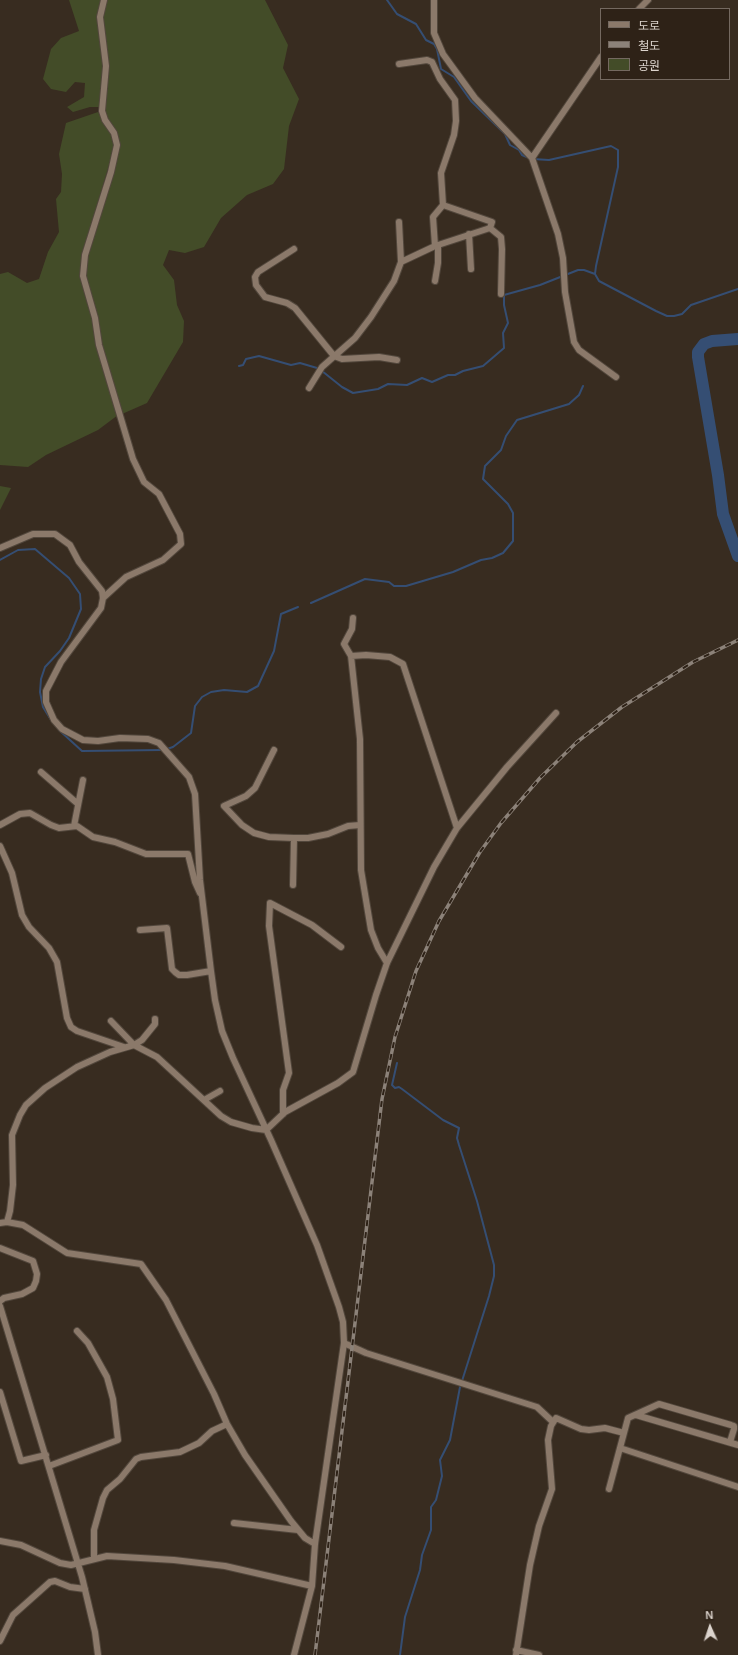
<!DOCTYPE html>
<html>
<head>
<meta charset="utf-8">
<style>
	body { margin:0 }
	#map { position:relative; width:738px; height:1655px; overflow:hidden; background:#382c20; font-family:Arial,"Noto Sans KR",sans-serif }
	canvas { display:block }
	.legend { position:absolute; left:600px; top:8px; width:130px; height:72px; box-sizing:border-box; background:#2e2217; border:1px solid #746960; margin:0; padding:5px 7px; list-style:none; font-size:12px; color:#dcd4cd }
	.legend li { display:flex; align-items:center; gap:8px; height:20px }
	.legend b { width:20px; border:1px solid #746960 }
	.north { position:absolute; left:690px; top:1607px; width:40px; height:40px; -webkit-text-stroke:3px #2e2217; paint-order:stroke; rotate:357deg; font-size:11px; font-weight:700; line-height:16px; text-align:center; color:#dcd4cd }
	.north::after { content:''; display:block; margin:auto; width:14px; height:18px; background:#dcd4cd; clip-path:polygon(50% 0,100% 100%,50% 72%,0 100%) }
</style>
</head>
<body>
<div id="map">
<canvas width="738" height="1655"></canvas>
<ul class="legend">
<li><b style="height:5px;background:#8b796a"></b>도로</li>
<li><b style="height:5px;background:#8c8279"></b>철도</li>
<li><b style="height:11px;background:#434c28"></b>공원</li>
</ul>
<div class="north">N</div>
</div>
<script>
const c = document.querySelector('canvas').getContext('2d');
c.lineJoin = 'round';
function fillPath(path, color) { c.fillStyle = color; c.fill(path, 'evenodd'); }
const shape = rows => new Path2D(rows.map(r => 'M' + r).join(''));
function stroke(path, color, width, dash) { c.strokeStyle = color; c.lineWidth = width; c.lineCap = dash ? 'butt' : 'round'; c.setLineDash(dash || []); c.stroke(path); }
const green = shape([
	[69,0,265,0,288,45,283,68,299,99,289,126,284,169,273,184,247,195,221,218,204,247,185,253,169,250,163,265,174,280,177,305,184,321,183,342,147,403,122,414,101,342,85,274,86,257,119,145,119,138,101,107,90,107,73,112,67,107,84,97,85,83,75,82,66,92,51,89,43,79,51,49,61,38,79,31],
	[98,112,113,134,115,145,85,245,81,277,85,296,94,316,118,415,98,430,46,455,28,467,0,465,0,274,8,272,27,283,39,279,48,252,59,232,56,199,61,192,62,174,59,154,66,123],
	[0,486,11,488,0,510]
]);
const stream = shape([
	[387,0,397,14,416,24,426,40,434,44,437,49,441,69,454,77,471,101,505,134,510,145,519,150,522,155,529,158],
	[533,159,549,160,611,146,618,150,618,167,596,266,595,274,599,281,656,311,667,316,674,316,682,314,691,305,738,289],
	[239,366,243,365,246,359,259,356,291,365,300,363,317,368],
	[322,371,342,387,353,393,378,389,388,384,407,385,422,378,432,382,448,375,455,375,463,371,483,366,504,348,503,333,508,323,504,305,504,295,540,285,578,270,584,270,595,274],
	[0,560,18,550,35,549,69,578,80,594,81,609,69,638,60,651,45,667,41,679,40,692,43,707,51,720],
	[311,603,365,579,389,582,394,586,406,586,453,572,481,560,492,558,503,553,513,541,513,513,508,504,483,479,485,466,501,450,506,436,517,420,569,404,579,395,583,386],
	[59,730,82,751,162,750],
	[167,749,173,747,191,733,195,706,202,697,211,692,224,690,247,692,258,686,274,651,281,614,298,607],
	[397,1063,392,1085,395,1088,399,1087,402,1089,443,1120,459,1128,457,1138,459,1145,477,1201,494,1265,494,1276,489,1296,462,1381],
	[400,1655,405,1617,420,1570,422,1555,431,1530,431,1507,436,1500,442,1476,440,1460,450,1440,460,1387]
]);
const river = shape([
	[738,339,712,341,704,344,698,352,698,357,718,475,723,514,738,556]
]);
const street = shape([
	[434,0,434,33,443,54,475,98,532,158],
	[639,9,648,0],
	[601,57,532,158,558,234,563,258,565,292,574,342,579,350,616,377],
	[399,64,427,60,432,62,440,79,455,100,456,121,454,135,441,173,443,205,433,217,435,246],
	[399,222,401,262],
	[490,228,501,237,502,249,501,294],
	[469,234,471,269],
	[294,249,258,272,255,277,256,285,265,297,287,303,295,308,334,356,342,359,379,357,397,360],
	[435,281,438,263,438,245],
	[309,388,322,367,355,338,371,317,394,281,401,262,435,246,490,228,492,222,443,205],
	[0,548,33,534,55,534,70,545,79,562,102,591,103,598,101,608,61,662,46,691,46,702,54,720,62,729,83,740,98,741,120,738,148,739,159,743,189,777,195,794,200,880,211,971,215,1000,222,1031,233,1058,271,1140,317,1245,339,1307,343,1322,344,1343,315,1544,312,1586,294,1655],
	[103,598,126,577,163,560,181,544,180,534,159,494,144,482,133,459,99,345,95,318,83,276,85,255,111,172,117,145,114,133,105,120,102,111,106,66,100,17,104,0],
	[353,618,352,629,344,644,351,656,360,739,361,870,371,930,378,948,387,963],
	[351,656,366,655,390,657,403,664,457,828],
	[274,750,255,788,246,796,224,806,242,825,254,833,269,837,294,838,308,838,328,834,348,826,360,825],
	[41,772,78,804],
	[0,825,20,814,30,813,51,825,59,828,77,826,93,837,115,842,146,854,188,854,195,882,200,893],
	[74,826,83,780],
	[0,846,12,873,22,915,29,927,49,948,57,962,67,1018,71,1027,77,1031,124,1047],
	[293,885,294,838],
	[140,930,167,928,172,969,175,972,179,975,187,975,211,971],
	[111,1021,134,1045,157,1057,221,1116,231,1122,252,1128,266,1130,285,1112,338,1083,353,1072,376,995,387,963,434,867,457,828,507,767,556,713],
	[204,1100,220,1091],
	[283,1114,283,1090,289,1073,269,926,270,903,312,925,341,947],
	[7,1222,10,1211,13,1185,12,1135,20,1115,26,1105,45,1088,77,1067,110,1052,134,1045,142,1040,155,1024,155,1019],
	[0,1223,7,1222,23,1225,67,1253,141,1264,166,1300,214,1394,227,1424,245,1455,291,1521,305,1538,315,1544],
	[0,1248,33,1261,37,1274,36,1281,33,1288,22,1294,4,1298,0,1301],
	[0,1306,82,1577,95,1632,98,1655],
	[344,1343,366,1353,537,1407,553,1422],
	[0,1392,21,1461,46,1455],
	[636,1415,738,1445],
	[620,1448,738,1487],
	[49,1466,118,1440,113,1399,107,1377,88,1343,77,1331],
	[609,1489,628,1418,659,1404,731,1425,734,1426,734,1429,730,1442],
	[234,1523,298,1530],
	[0,1541,21,1545,60,1563,71,1565,107,1556,174,1560,225,1566,312,1586],
	[94,1558,94,1530,103,1498,107,1490,120,1479,136,1459,141,1457,180,1452,199,1443,212,1431,227,1424],
	[0,1641,13,1615,50,1582,55,1581,70,1587,85,1589],
	[516,1650,539,1655],
	[516,1655,530,1565,539,1526,552,1489,548,1440,551,1426,556,1418,581,1429,589,1430,605,1428,624,1433]
]);
const rail = shape([
	[315,1655,382,1099,395,1037,416,971,439,921,480,852,501,823,540,778,577,742,622,707,693,662,738,640]
]);
fillPath(green, '#434c28');
stroke(stream, '#354e73', 2);
stroke(river, '#354e73', 12);
stroke(street, '#52473c', 8);
stroke(street, '#8b796a', 6);
stroke(rail, '#8c8279', 3.5);
stroke(rail, '#2e2217', 2, [6]);
</script>
</body>
</html>
